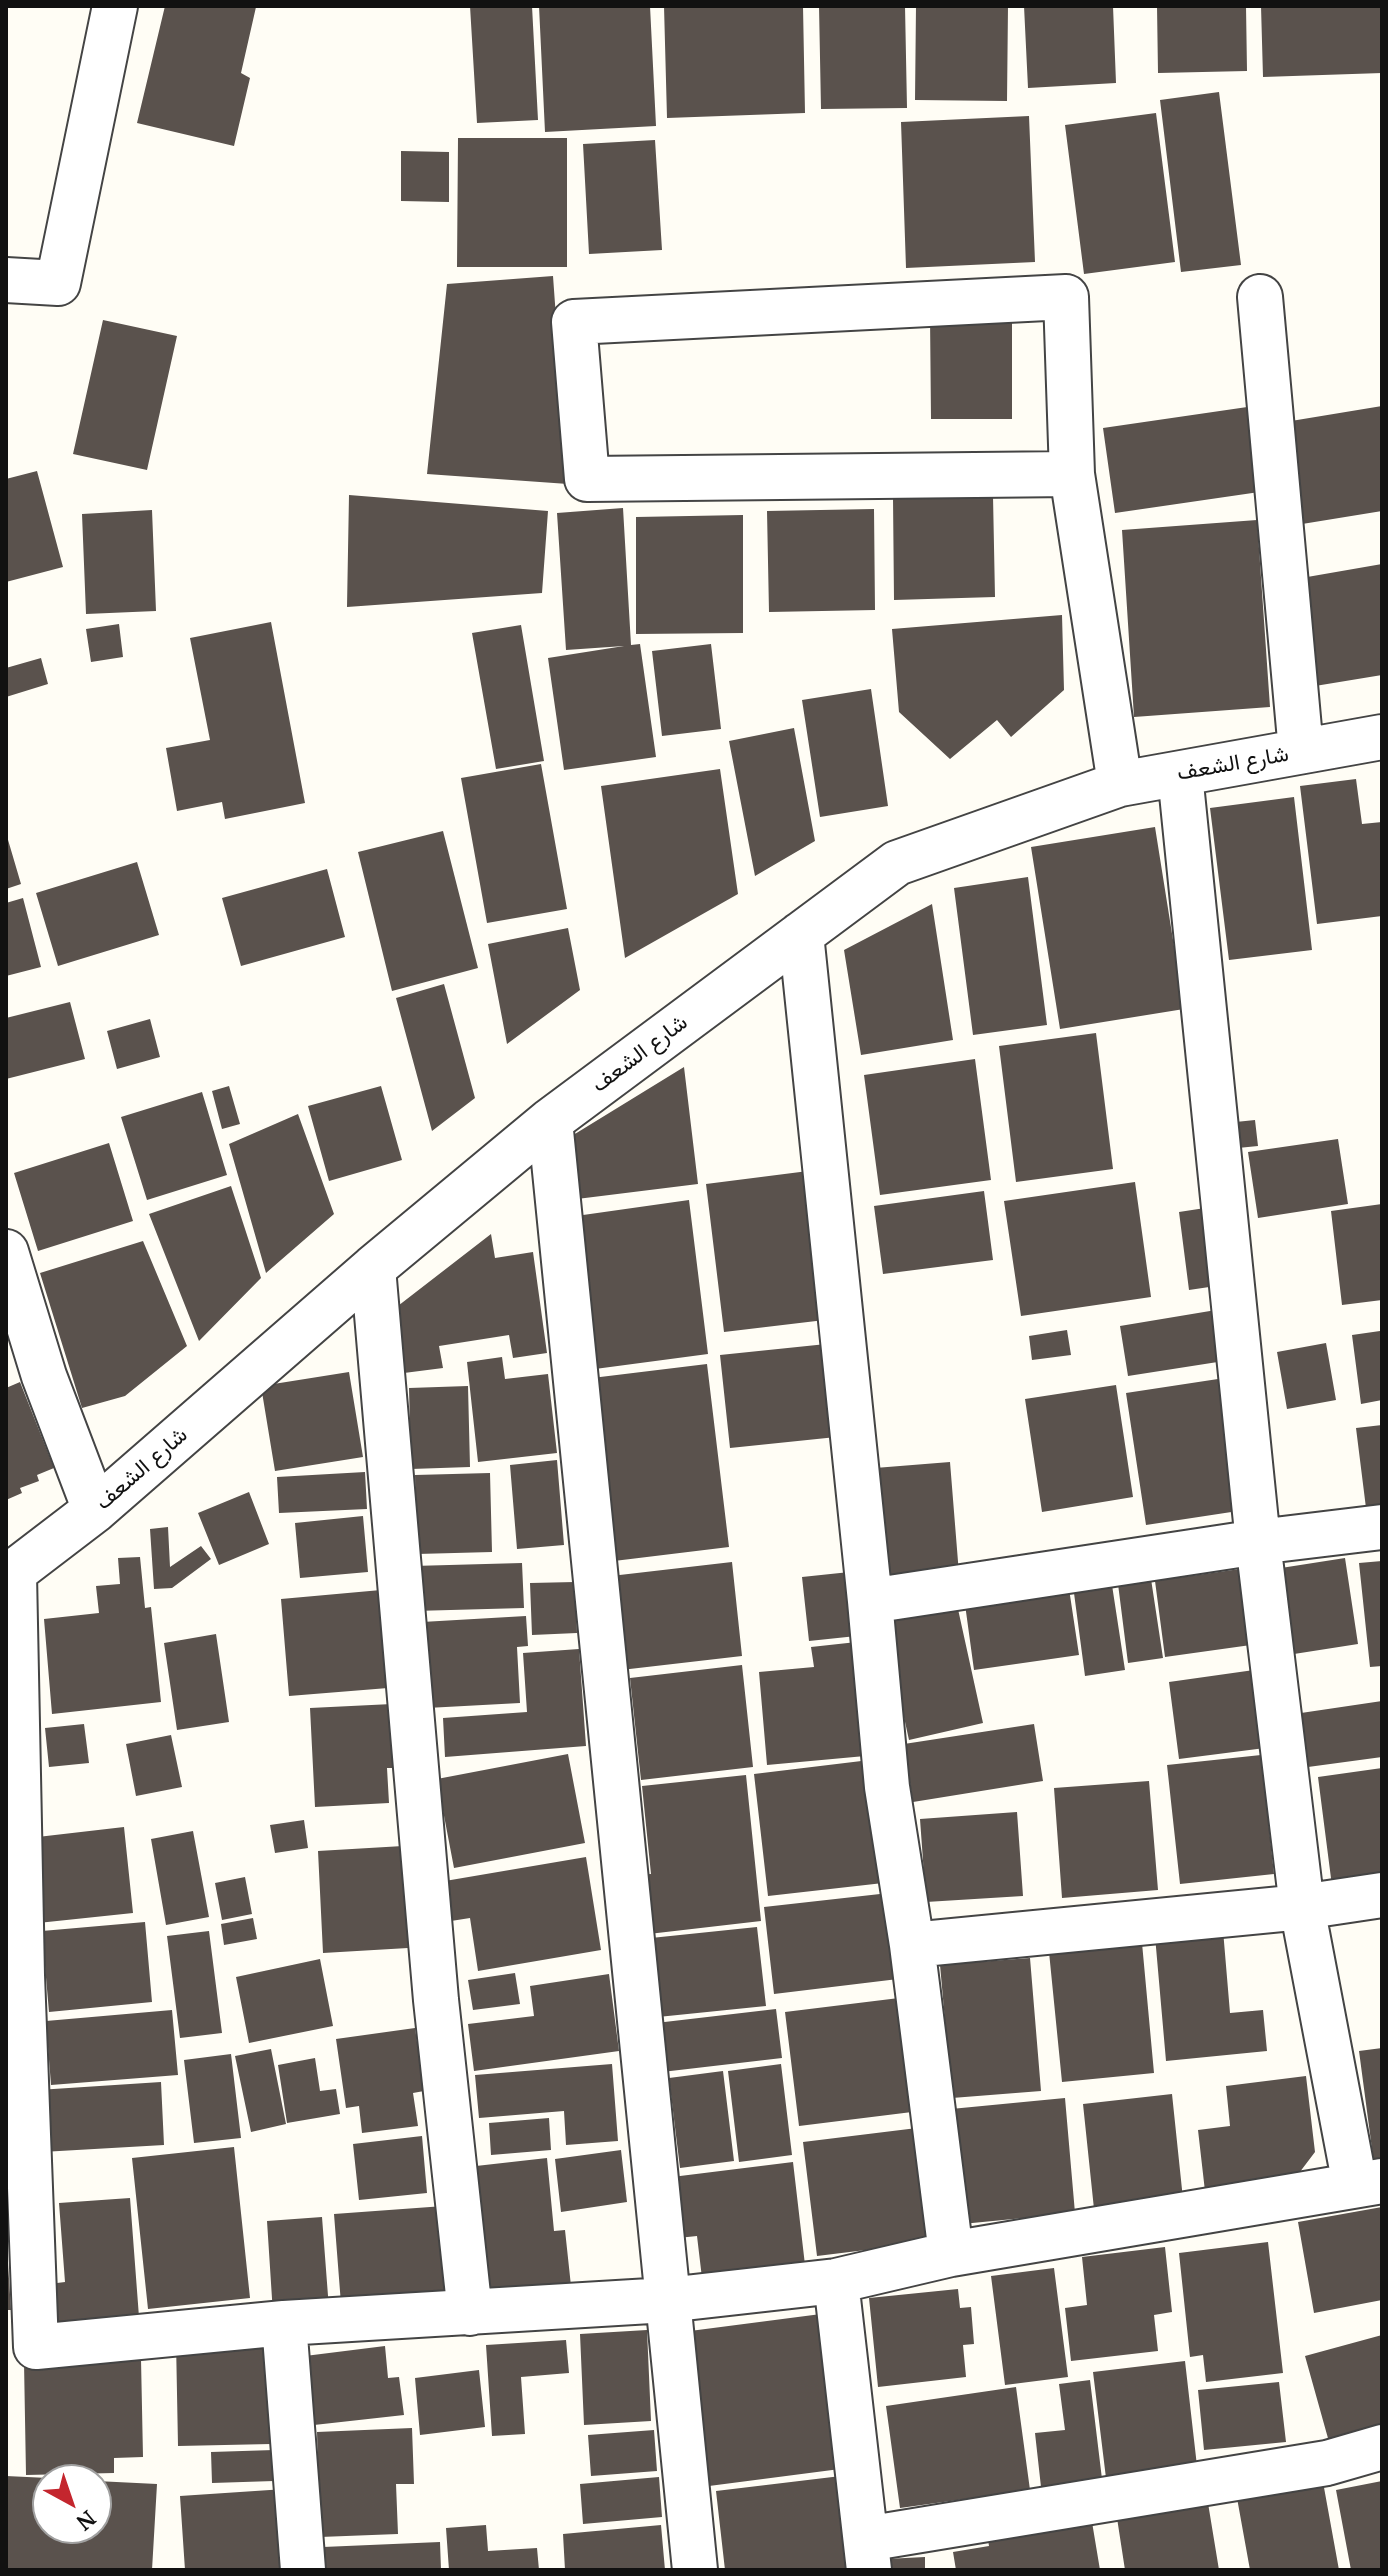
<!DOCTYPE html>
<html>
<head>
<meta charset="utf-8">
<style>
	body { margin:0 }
	#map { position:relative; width:1388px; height:2576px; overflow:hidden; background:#fffdf5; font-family:"PT Serif",serif }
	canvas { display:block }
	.frame { position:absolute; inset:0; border:8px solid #111; pointer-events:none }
	.north { position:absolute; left:32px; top:2464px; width:80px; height:80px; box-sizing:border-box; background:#fff; border:2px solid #a0a0a0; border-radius:50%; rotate:140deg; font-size:22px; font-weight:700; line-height:32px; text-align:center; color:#111 }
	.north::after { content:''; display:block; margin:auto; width:28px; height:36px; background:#c4262e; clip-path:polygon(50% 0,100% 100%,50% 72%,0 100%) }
</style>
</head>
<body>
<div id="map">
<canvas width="1388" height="2576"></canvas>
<div class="frame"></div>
<div class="north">N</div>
</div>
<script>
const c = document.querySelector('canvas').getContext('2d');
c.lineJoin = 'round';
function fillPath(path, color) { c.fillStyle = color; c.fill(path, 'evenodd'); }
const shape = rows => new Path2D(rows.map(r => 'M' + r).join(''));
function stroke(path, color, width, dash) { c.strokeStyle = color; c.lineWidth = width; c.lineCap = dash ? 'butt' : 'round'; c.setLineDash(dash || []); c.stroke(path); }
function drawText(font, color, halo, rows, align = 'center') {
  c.font = font + ' "PT Serif",Vazirmatn,serif'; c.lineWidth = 8; c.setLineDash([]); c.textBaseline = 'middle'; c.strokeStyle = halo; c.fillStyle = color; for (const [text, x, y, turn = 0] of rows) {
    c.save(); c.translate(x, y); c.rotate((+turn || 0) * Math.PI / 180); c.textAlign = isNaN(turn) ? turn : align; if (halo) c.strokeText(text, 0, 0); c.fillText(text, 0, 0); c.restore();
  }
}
const building = shape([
	[165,6,256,7,241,73,250,78,234,146,137,123],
	[470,6,532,6,538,120,477,123],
	[539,6,650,6,656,126,545,132],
	[664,6,803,6,805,113,667,118],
	[819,6,905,6,907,108,821,109],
	[916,6,1008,6,1007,101,915,100],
	[1024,6,1113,6,1116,83,1028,88],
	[1157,6,1246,6,1247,71,1158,73],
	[1261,6,1382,6,1382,73,1263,77],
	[1219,92,1241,265,1181,272,1160,100],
	[1156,113,1175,262,1084,274,1065,125],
	[1029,116,1035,262,906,268,901,122],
	[458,138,567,138,567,267,457,267],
	[655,140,662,250,589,254,583,144],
	[401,151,449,152,449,202,401,201],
	[553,276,568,484,427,474,447,284],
	[930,316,1012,316,1012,419,931,419],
	[103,320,177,336,147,470,73,454],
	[1261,405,1273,490,1115,513,1103,428],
	[1382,406,1382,511,1296,525,1279,423],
	[37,471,63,567,6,582,6,479],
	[349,495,548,511,542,593,347,607],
	[993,496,995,597,894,600,893,498],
	[623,508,631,645,640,644,656,757,564,770,548,658,624,646,566,650,557,513],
	[874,509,875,610,769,612,767,511],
	[152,510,156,611,86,614,82,514],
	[743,515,743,633,636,634,636,517],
	[1257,520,1270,707,1134,717,1122,530],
	[1382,564,1382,675,1309,687,1290,580],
	[1062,615,1064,690,1011,737,997,720,950,759,899,712,892,629],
	[271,622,305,803,225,819,222,802,177,811,166,748,210,740,190,638],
	[119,624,123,657,91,662,86,629],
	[521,625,544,761,496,769,472,633],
	[711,644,721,729,662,736,652,651],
	[41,658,48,684,6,697,6,668],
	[871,689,888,806,820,817,802,700],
	[794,728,815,841,755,876,729,741],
	[541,764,567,909,487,923,461,778],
	[720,769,738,894,625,958,601,786],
	[1356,779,1362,824,1382,822,1382,916,1317,924,1300,786],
	[1294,797,1312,950,1229,960,1210,808],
	[1155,827,1184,1009,1060,1029,1031,847],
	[443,831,478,968,392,991,358,852],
	[6,833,21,884,6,889],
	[137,862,159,935,58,966,36,893],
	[327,869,345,937,241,966,222,898],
	[1028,877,1047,1025,973,1035,954,888],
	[23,898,41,967,6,976,6,903],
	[932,904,953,1040,861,1055,844,950],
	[568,928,580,990,507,1044,488,944],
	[444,984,475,1098,432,1131,396,998],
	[70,1002,85,1059,6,1079,6,1018],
	[150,1019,160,1057,117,1069,107,1031],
	[1096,1033,1113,1169,1016,1182,999,1046],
	[975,1059,991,1180,880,1195,864,1075],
	[684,1067,698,1184,577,1199,570,1137],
	[229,1086,240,1124,222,1129,212,1091],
	[381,1086,402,1160,329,1181,308,1106],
	[202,1092,227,1175,147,1200,121,1117],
	[298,1114,334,1214,266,1273,229,1144],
	[1255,1120,1258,1146,1228,1149,1226,1123],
	[1338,1139,1348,1204,1258,1218,1248,1152],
	[109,1143,133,1221,38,1251,14,1173],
	[816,1170,833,1319,724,1332,706,1184],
	[1135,1182,1151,1297,1021,1316,1004,1201],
	[231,1186,261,1278,199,1341,149,1214],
	[984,1191,993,1260,883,1274,874,1206],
	[689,1200,708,1354,595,1369,576,1216],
	[1382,1204,1382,1300,1342,1305,1331,1211],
	[1205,1208,1216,1286,1189,1290,1179,1212],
	[491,1234,495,1258,533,1252,547,1353,513,1358,509,1335,439,1346,443,1368,404,1373,394,1309],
	[143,1241,187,1346,125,1396,82,1408,40,1273],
	[1216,1310,1224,1361,1128,1376,1120,1326],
	[1067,1330,1071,1355,1032,1360,1029,1336],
	[1380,1331,1382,1400,1361,1404,1352,1335],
	[836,1343,846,1436,730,1448,720,1355],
	[1326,1343,1336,1400,1287,1409,1277,1352],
	[502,1357,505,1379,548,1374,557,1453,478,1462,467,1362],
	[707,1364,729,1547,614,1561,592,1378],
	[349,1372,363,1457,275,1471,261,1386],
	[1218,1379,1238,1511,1146,1525,1126,1393],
	[20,1382,54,1468,37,1475,39,1481,20,1488,22,1493,6,1500,6,1388],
	[1116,1385,1133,1497,1042,1512,1025,1399],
	[468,1386,470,1467,411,1469,409,1388],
	[1382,1425,1382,1514,1367,1516,1356,1428],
	[557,1460,564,1545,517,1549,510,1465],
	[950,1462,959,1574,884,1581,875,1468],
	[365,1472,367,1509,279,1513,277,1477],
	[490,1473,492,1552,417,1554,415,1475],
	[249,1492,269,1544,219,1565,198,1513],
	[363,1516,368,1572,300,1578,295,1523],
	[168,1527,170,1567,201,1546,211,1559,172,1588,154,1589,150,1529],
	[140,1557,145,1608,151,1607,161,1702,52,1714,44,1619,99,1613,96,1586,120,1584,118,1558],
	[1345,1558,1358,1644,1294,1654,1281,1568],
	[1382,1561,1382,1666,1370,1667,1359,1563],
	[732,1562,742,1656,621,1670,611,1576],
	[522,1563,524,1608,414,1611,413,1566],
	[1247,1568,1258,1644,1165,1657,1155,1581],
	[859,1571,866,1635,809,1641,802,1577],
	[1110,1572,1125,1670,1085,1676,1072,1578],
	[1151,1579,1163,1658,1128,1663,1118,1584],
	[575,1582,577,1633,532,1635,530,1583],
	[1068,1582,1079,1655,974,1670,964,1597],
	[381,1590,388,1688,289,1696,281,1599],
	[956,1600,983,1723,909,1740,882,1617],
	[526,1616,528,1646,517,1647,520,1703,427,1708,422,1622],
	[216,1634,229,1722,177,1730,164,1643],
	[866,1641,876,1755,767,1765,759,1672,814,1667,811,1647],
	[579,1649,586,1746,445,1757,443,1718,527,1712,523,1653],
	[742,1665,753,1767,641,1780,630,1678],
	[1254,1670,1265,1748,1179,1759,1169,1682],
	[1382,1701,1382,1757,1308,1767,1301,1713],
	[392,1704,394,1768,387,1768,389,1803,315,1807,310,1708],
	[84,1724,89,1763,49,1767,45,1728],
	[1034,1724,1043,1781,913,1802,904,1744],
	[171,1735,182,1787,136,1796,126,1744],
	[568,1754,585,1843,454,1868,437,1779],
	[1261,1755,1274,1874,1180,1884,1167,1765],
	[878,1759,892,1882,768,1896,754,1774],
	[1382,1768,1382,1879,1332,1886,1318,1777],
	[746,1775,761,1921,640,1935,634,1875,651,1874,642,1786],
	[1149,1781,1158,1890,1062,1898,1054,1788],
	[1017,1812,1023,1896,926,1902,920,1819],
	[304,1820,308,1848,275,1853,270,1825],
	[124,1827,133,1913,38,1923,29,1838],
	[193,1831,209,1917,166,1925,151,1839],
	[403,1846,408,1948,323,1953,318,1851],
	[586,1857,601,1950,478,1971,470,1918,451,1921,445,1881],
	[245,1877,252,1914,222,1920,215,1883],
	[889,1893,898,1979,774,1994,764,1907],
	[253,1918,257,1939,224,1945,221,1924],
	[145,1922,152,2002,49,2012,42,1931],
	[757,1927,766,2006,658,2017,651,1938],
	[1223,1930,1230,2013,1263,2010,1267,2051,1166,2061,1155,1936],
	[209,1931,222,2033,180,2038,167,1936],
	[1142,1943,1154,2073,1062,2082,1049,1952],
	[1030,1958,1041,2091,952,2098,940,1965],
	[320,1959,333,2026,249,2043,236,1977],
	[515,1973,520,2004,473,2010,468,1980],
	[609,1974,619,2051,474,2071,468,2024,534,2016,530,1986],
	[899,1998,912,2112,799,2126,785,2012],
	[776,2009,782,2058,662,2072,656,2023],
	[172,2010,178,2075,51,2085,46,2021],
	[415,2028,424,2091,413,2093,418,2126,362,2133,359,2106,346,2108,336,2039],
	[1382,2048,1382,2163,1374,2164,1359,2051],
	[271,2049,286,2124,251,2132,235,2056],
	[231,2054,241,2138,194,2143,184,2060],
	[315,2058,320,2091,336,2089,340,2114,287,2123,278,2065],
	[612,2064,618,2141,566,2145,564,2111,479,2118,475,2075],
	[781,2064,792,2155,739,2162,728,2071],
	[723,2071,734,2161,680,2168,669,2078],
	[1306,2076,1315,2152,1287,2189,1206,2200,1198,2130,1230,2126,1226,2086],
	[161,2082,164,2145,42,2152,38,2090],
	[1172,2094,1183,2199,1094,2209,1083,2104],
	[1065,2098,1075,2213,962,2224,951,2109],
	[549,2118,551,2150,491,2155,489,2123],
	[917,2128,931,2242,817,2256,803,2142],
	[422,2136,427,2193,359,2200,353,2144],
	[234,2147,250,2298,148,2309,132,2158],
	[621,2150,627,2202,561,2212,555,2159],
	[547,2158,554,2231,565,2230,571,2286,489,2295,476,2166],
	[793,2162,805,2265,702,2278,697,2236,678,2238,672,2177],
	[130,2198,139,2317,52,2324,49,2284,65,2282,59,2203],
	[444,2206,451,2295,341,2304,334,2214],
	[1382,2207,1382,2300,1314,2313,1298,2222],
	[322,2217,329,2309,273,2314,267,2221],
	[1268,2242,1283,2373,1206,2382,1203,2355,1190,2357,1179,2253],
	[1165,2247,1172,2312,1154,2315,1158,2351,1071,2361,1065,2308,1087,2305,1082,2257],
	[8,2263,11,2310,6,2310,6,2264],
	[1054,2268,1068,2377,1005,2385,991,2276],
	[958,2289,960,2308,971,2307,974,2344,963,2345,966,2377,878,2387,869,2298],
	[821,2314,840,2469,709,2486,690,2331],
	[647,2330,651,2421,584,2425,580,2334],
	[1382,2335,1382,2435,1331,2449,1305,2356],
	[269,2339,271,2444,178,2446,176,2341],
	[566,2340,569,2373,521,2377,525,2434,492,2436,486,2345],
	[385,2346,388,2378,399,2377,404,2415,305,2426,297,2357],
	[141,2359,143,2457,114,2458,114,2473,26,2475,24,2362],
	[1185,2361,1197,2466,1106,2478,1093,2372],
	[479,2370,485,2427,420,2435,415,2378],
	[1090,2380,1102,2479,1041,2487,1035,2433,1065,2430,1059,2384],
	[1279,2382,1286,2442,1204,2450,1198,2390],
	[1016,2387,1030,2490,900,2508,886,2406],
	[412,2428,414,2484,396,2484,398,2534,320,2537,317,2432],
	[654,2430,657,2471,591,2476,588,2435],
	[274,2450,274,2481,212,2483,211,2452],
	[6,2476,48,2478,48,2528,96,2528,96,2481,157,2484,152,2570,6,2570],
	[841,2476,852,2570,725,2570,716,2491],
	[659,2477,662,2517,583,2524,580,2484],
	[1382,2481,1382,2570,1351,2570,1336,2490],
	[1323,2482,1339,2570,1250,2570,1237,2498],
	[285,2489,290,2570,185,2570,180,2496],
	[1208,2503,1219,2570,1125,2570,1117,2518],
	[1091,2516,1100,2570,956,2570,953,2552,989,2546,987,2534],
	[486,2525,488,2551,537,2548,539,2570,449,2570,446,2528],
	[661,2525,665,2570,565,2570,563,2534],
	[440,2542,441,2570,324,2570,323,2547],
	[925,2557,925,2570,886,2570,886,2559]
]);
const minor = shape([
	[6,280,58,283,115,6],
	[1260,297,1301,751],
	[1072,474,587,479,574,322,1066,297,1072,474,1120,784],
	[1180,774,1258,1542,1302,1907,1355,2185],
	[801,934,870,1601,887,1787,912,1945,951,2254],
	[550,1121,695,2570],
	[6,1252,44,1376,95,1510],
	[373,1268,436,2000,470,2313],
	[14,1574,22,1975,36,2347,284,2323,667,2300,836,2281,951,2254,1382,2181],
	[6,1578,95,1510,373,1268,550,1121,897,863,1120,784,1382,737],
	[870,1601,1258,1542,1382,1527],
	[912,1945,1302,1907,1382,1895],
	[836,2281,869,2570],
	[284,2323,303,2570],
	[866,2539,1327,2463,1382,2447]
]);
const streetNames = [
	["شارع الشعف",1233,764,-10],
	["شارع الشعف",640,1054,-37],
	["شارع الشعف",142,1469,-41]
];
fillPath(building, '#5a524d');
stroke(minor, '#444', 48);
stroke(minor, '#fff', 44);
drawText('22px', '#111', '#fff', streetNames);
</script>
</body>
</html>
